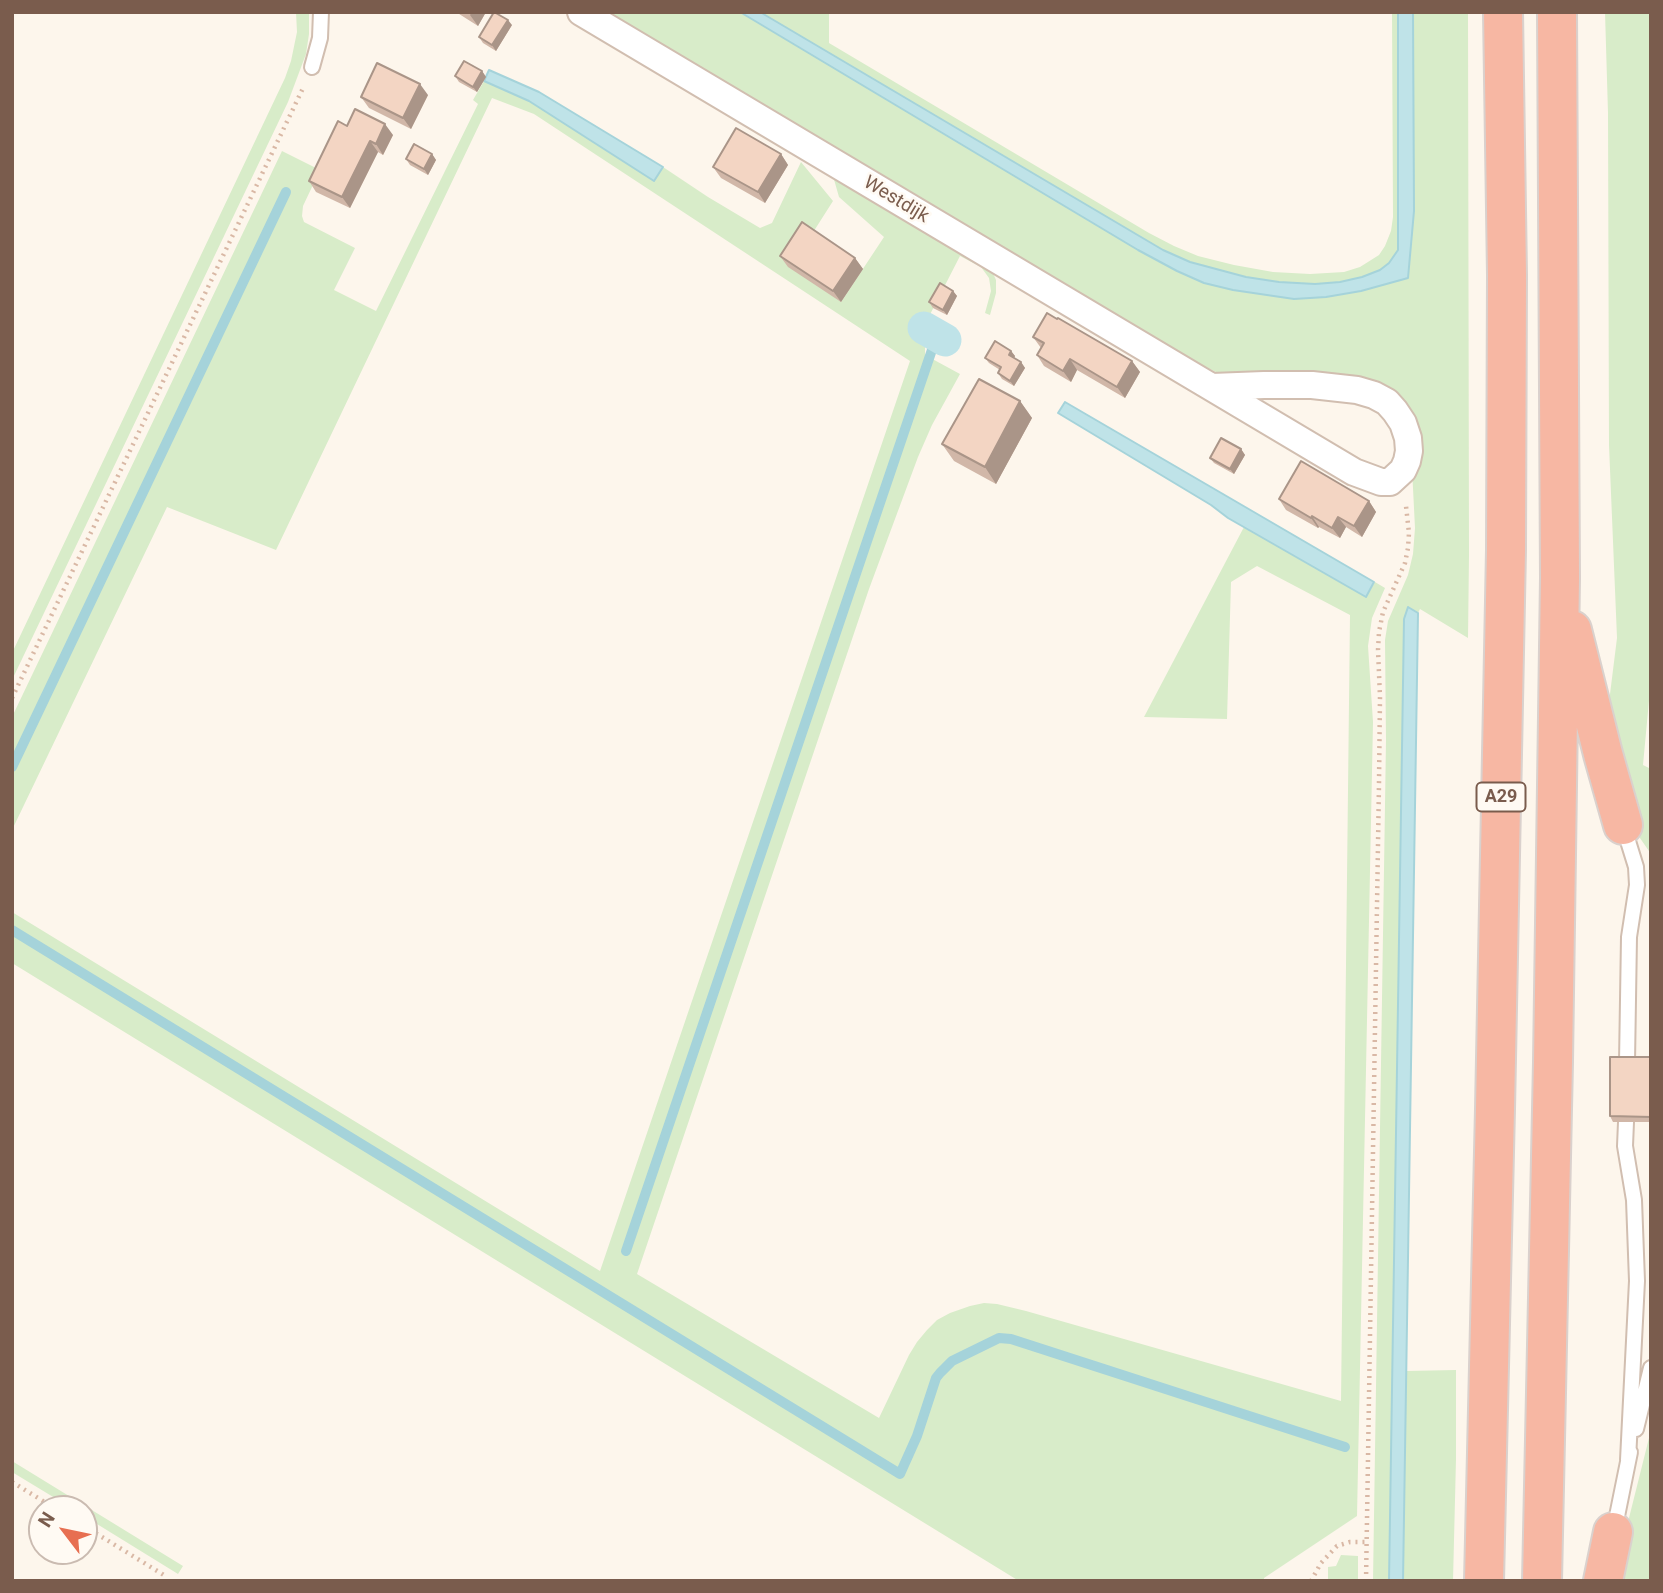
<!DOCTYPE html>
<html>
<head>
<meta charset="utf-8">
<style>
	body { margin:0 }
	#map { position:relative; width:1663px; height:1593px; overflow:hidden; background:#fdf6ec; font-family:Roboto,sans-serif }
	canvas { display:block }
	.frame { position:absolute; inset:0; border:14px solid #7a5c4d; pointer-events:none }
	.north { position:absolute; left:28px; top:1495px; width:70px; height:70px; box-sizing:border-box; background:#fffaf3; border:2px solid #cabbb1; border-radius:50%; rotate:302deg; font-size:19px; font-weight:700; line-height:28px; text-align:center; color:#7a5c4d }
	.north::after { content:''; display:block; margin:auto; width:24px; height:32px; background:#e76f51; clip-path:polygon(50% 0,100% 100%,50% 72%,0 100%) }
</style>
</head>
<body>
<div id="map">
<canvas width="1663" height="1593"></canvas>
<div class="frame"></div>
<div class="north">N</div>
</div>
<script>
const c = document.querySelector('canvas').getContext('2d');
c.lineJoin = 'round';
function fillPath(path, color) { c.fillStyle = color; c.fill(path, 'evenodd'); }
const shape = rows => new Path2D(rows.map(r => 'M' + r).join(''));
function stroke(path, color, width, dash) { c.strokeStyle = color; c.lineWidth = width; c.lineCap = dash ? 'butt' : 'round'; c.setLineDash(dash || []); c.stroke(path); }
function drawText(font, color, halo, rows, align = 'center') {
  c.font = font + ' Roboto,sans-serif'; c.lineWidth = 5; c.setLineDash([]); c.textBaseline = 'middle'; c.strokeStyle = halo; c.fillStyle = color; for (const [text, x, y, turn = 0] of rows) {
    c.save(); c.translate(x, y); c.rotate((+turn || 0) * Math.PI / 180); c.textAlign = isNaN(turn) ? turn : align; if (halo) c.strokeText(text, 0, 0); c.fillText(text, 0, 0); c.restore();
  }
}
const green = shape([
	[296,12,309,12,309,34,306,54,288,102,12,680,12,653,285,78,291,61,297,32],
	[595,12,740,12,1138,250,1204,283,1233,290,1294,299,1326,297,1361,291,1408,277,1414,211,1413,12,1468,12,1469,555,1468,638,1420,609,1418,613,1408,607,1404,619,1389,1581,1373,1581,1386,740,1385,640,1388,621,1408,575,1413,554,1415,528,1410,429,1360,379,1348,376,1321,373,1234,376,1216,372,1199,364],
	[760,12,829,12,829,43,1149,233,1174,246,1198,256,1234,265,1273,272,1310,274,1344,272,1360,267,1379,255,1385,246,1391,231,1393,217,1392,12,1398,12,1398,250,1389,263,1380,270,1362,277,1340,282,1315,284,1279,282,1246,277,1190,262,1163,250,1144,240],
	[1605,12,1651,12,1651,679,1643,765,1651,769,1651,854,1633,828,1608,710,1617,638,1609,445,1608,113],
	[484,81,529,101,653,180,663,167,708,197,760,228,772,223,801,162,833,201,812,234,841,302,884,237,839,197,833,176,992,271,996,280,996,293,990,315,985,313,991,291,989,278,981,267,960,256,920,334,925,339,925,355,960,374,932,425,918,457,869,589,637,1274,879,1418,909,1355,917,1342,927,1330,937,1320,950,1313,970,1306,984,1303,997,1304,1026,1311,1341,1401,1350,615,1257,566,1231,582,1227,719,1144,717,1244,527,1366,596,1375,582,1385,588,1372,618,1368,646,1373,722,1357,1516,1264,1578,1264,1581,1019,1581,12,963,12,912,600,1271,910,361,534,114,492,98,276,550,167,507,12,830,12,717,282,151,320,170,303,206,302,216,304,222,355,248,334,290,376,311,478,104,473,100],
	[1456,1370,1456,1459,1453,1581,1403,1581,1406,1371],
	[1651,1430,1651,1581,1614,1581,1617,1566],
	[12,1461,183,1566,178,1574,84,1516,84,1509,73,1509,12,1472],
	[1341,1555,1358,1556,1358,1581,1328,1581,1328,1567,1336,1566]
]);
const water = shape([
	[740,12,760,12,1163,250,1190,262,1246,277,1279,282,1315,284,1340,282,1362,277,1380,270,1389,263,1398,250,1398,12,1413,12,1414,211,1408,278,1361,291,1326,297,1294,299,1233,290,1204,283,1177,271,1138,250,740,12],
	[489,70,539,92,663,167,654,181,529,101,484,81,489,70],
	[1065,402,1374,582,1366,597,1228,518,1211,505,1058,413,1065,402],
	[1408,607,1418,613,1403,1581,1389,1581,1404,619,1408,607]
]);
const stream = shape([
	[12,767,286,192],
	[12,930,900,1474,917,1436,936,1378,940,1373,952,1361,999,1338,1011,1339,1345,1447],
	[626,1251,937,335]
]);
const canal = shape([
	[924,328,945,340]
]);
const path = shape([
	[12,698,304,86],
	[12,1482,56,1509],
	[84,1526,167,1577],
	[1311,1581,1321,1563,1337,1546,1350,1542,1367,1542],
	[1366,1581,1379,783,1380,697,1378,650,1379,632,1383,612,1405,563,1408,548,1409,533,1406,506]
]);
const lane = shape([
	[312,67,320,38,321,12],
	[1623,825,1636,867,1637,885,1629,937,1627,1062],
	[1626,1122,1625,1146,1634,1200,1637,1281,1628,1460],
	[1636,1429,1651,1368],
	[1614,1531,1630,1452]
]);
const street = shape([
	[581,12,1354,472,1381,482,1390,482,1403,470,1407,461,1409,451,1408,438,1403,423,1395,411,1387,402,1374,395,1357,390,1312,385,1264,385,1212,387]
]);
const highway = shape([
	[1572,630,1603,754,1623,825],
	[1484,1581,1495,1109,1506,550,1507,275,1503,12],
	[1542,1581,1553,1062,1560,578,1557,12],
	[1603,1581,1613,1532]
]);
const wall = shape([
	[456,12,486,12,478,26],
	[512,25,496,51,483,43,479,37],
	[482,71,486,77,477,92,459,82,455,76],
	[428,95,411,129,369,108,361,97],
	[347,126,393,135,383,155,378,152,350,208,316,192,309,181],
	[432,154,436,160,428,175,410,165,406,159],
	[781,154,788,165,765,203,721,178,713,167],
	[780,256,855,258,863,269,841,302,788,267],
	[953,291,957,296,947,315,933,308,929,302],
	[1033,337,1132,361,1140,372,1125,398,1077,370,1071,382,1044,366,1037,355,1041,348],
	[1011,351,1015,356,1014,358,1021,362,1025,368,1014,386,1002,379,998,373,1000,370,989,363,985,358],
	[1020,401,1032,418,996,484,954,461,942,444],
	[1241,449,1245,455,1234,474,1214,463,1210,458],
	[1279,499,1369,501,1376,512,1362,537,1346,527,1340,538,1319,527,1318,528,1286,510],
	[1651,1057,1651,1122,1613,1122,1610,1116]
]);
const shadedWall = shape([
	[472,12,486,12,478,26,470,15],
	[508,20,512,25,496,51,492,45],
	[482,71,486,77,477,92,473,87],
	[420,84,428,95,411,129,403,118],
	[385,124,393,135,383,155,376,144],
	[370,141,378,152,350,208,342,197],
	[432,154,436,160,428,175,424,169],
	[781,154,788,165,765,203,758,192],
	[855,258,863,269,841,302,833,291],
	[953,291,957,296,947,315,943,310],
	[1011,351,1015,356,1013,360,1009,355],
	[1070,359,1077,370,1071,382,1063,371],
	[1132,361,1140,372,1125,398,1117,387],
	[1021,362,1025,368,1014,386,1010,381],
	[1020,401,1032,418,996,484,985,467],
	[1241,449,1245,455,1234,474,1230,469],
	[1369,501,1376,512,1362,537,1354,526],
	[1312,516,1319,527,1318,528,1311,518],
	[1338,517,1346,527,1340,538,1332,528]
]);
const building = shape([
	[494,12,508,20,492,45,479,37,494,12],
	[464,61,482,71,473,87,455,76,464,61],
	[377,63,420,84,403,118,361,97,377,63],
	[355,109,385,124,376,144,370,141,342,197,309,181,338,121,347,126,355,109],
	[736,128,781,154,758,192,713,167,736,128],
	[414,144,432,154,424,169,406,159,414,144],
	[802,222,855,258,833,291,780,256,802,222],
	[940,283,953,291,943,310,929,302,940,283],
	[1047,313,1057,319,1058,318,1132,361,1117,387,1070,359,1063,371,1037,355,1044,343,1033,337,1047,313],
	[995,341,1011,351,1009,355,1021,362,1010,381,998,373,1001,367,985,358,995,341],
	[979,379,1020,401,985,467,942,444,979,379],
	[1221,438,1241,449,1230,469,1210,458,1221,438],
	[1301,461,1369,501,1354,526,1338,517,1332,528,1312,516,1311,518,1279,499,1301,461],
	[1610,1057,1651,1057,1651,1117,1610,1116,1610,1057]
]);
const shields = [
	[1501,797,49]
];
const shieldNames = [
	["A29",1501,797]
];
const streetNames = [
	["Westdijk",896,200,31]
];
fillPath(green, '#d8ecc9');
fillPath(water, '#bfe3e8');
stroke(water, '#a5d3da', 2);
stroke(stream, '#a5d3da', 10);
stroke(canal, '#bfe3e8', 33);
stroke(lane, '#d1beb0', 18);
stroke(street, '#d1beb0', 30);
stroke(highway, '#dad1cd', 42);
stroke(path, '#d9b8a5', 4.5, [2, 5]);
stroke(lane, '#fff', 14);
stroke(street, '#fff', 26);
stroke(highway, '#f7b7a3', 38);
fillPath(wall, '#d1b7a8');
fillPath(shadedWall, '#aa9588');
fillPath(building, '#f3d5c3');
stroke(building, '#aa9588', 2);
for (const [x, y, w] of shields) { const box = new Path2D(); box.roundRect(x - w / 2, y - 14.5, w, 29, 5); c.fillStyle = '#fffaf3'; c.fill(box); stroke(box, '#7a5c4d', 2); }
drawText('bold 18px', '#7a5c4d', null, shieldNames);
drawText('19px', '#7a5c4d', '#fffaf3', streetNames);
</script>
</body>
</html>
